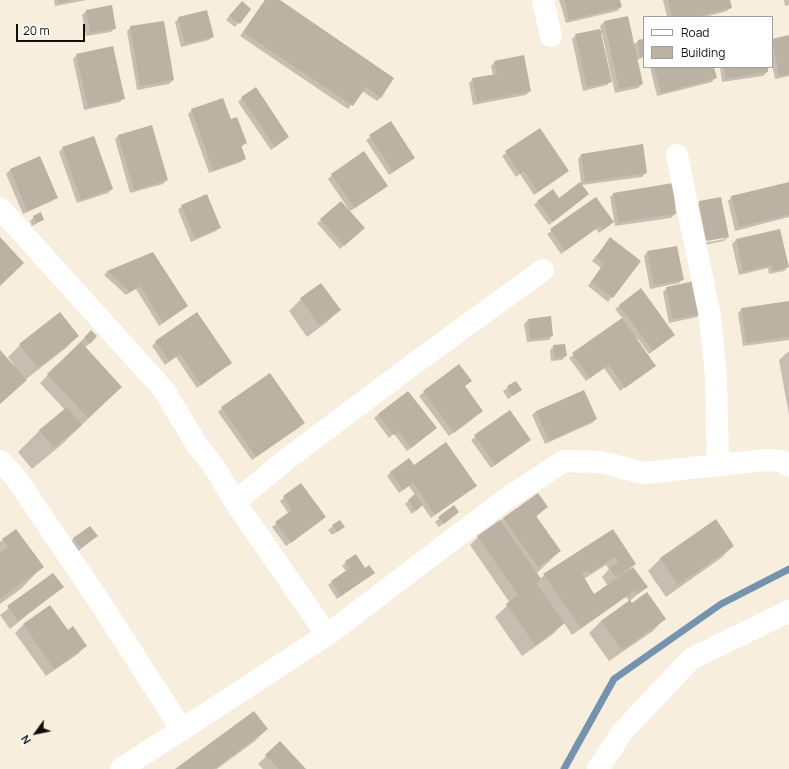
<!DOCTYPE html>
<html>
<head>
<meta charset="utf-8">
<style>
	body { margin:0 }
	#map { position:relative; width:789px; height:769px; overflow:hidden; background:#f8eede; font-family:Manrope,sans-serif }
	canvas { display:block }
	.legend { position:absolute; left:643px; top:16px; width:130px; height:52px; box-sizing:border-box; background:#fff; border:1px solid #a09f9d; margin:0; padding:5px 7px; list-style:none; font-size:12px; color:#120f0a }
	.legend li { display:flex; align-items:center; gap:8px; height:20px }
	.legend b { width:20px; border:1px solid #a09f9d }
	.north { position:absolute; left:16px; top:713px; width:40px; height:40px; -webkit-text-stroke:3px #fff; paint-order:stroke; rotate:237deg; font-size:11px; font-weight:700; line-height:16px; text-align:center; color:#120f0a }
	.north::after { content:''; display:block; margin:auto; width:14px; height:18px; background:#120f0a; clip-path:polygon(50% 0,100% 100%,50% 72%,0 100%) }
	.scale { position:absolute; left:16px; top:24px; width:69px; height:18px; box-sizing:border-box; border:2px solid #120f0a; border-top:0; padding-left:5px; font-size:12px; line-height:14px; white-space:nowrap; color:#120f0a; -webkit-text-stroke:3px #fff; paint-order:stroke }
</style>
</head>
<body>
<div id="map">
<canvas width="789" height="769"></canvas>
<ul class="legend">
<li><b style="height:5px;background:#fff"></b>Road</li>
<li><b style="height:11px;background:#bcb2a4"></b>Building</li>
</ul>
<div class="north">N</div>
<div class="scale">20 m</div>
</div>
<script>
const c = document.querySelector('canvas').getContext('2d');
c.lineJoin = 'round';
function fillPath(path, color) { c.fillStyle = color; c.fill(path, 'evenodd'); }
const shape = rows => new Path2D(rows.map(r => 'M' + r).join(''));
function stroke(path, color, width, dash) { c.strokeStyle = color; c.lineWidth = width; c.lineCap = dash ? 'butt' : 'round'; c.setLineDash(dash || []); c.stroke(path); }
const shadow = shape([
	[54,0,87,0,55,6],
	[265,0,278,0,381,97,377,101,362,91,348,109,240,36],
	[559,0,619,0,621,7,617,11,566,23],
	[663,0,729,0,731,7,727,11,705,17,667,17],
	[784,0,789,0,789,5,785,6],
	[238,6,250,9,235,27,226,20],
	[86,11,115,28,111,32,86,36,82,15],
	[179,18,213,36,209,40,181,47,175,22],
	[163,22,173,80,169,84,137,90,127,31,131,27],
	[604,22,633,45,638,41,644,40,644,57,637,60,642,84,638,88,615,93,602,34,600,34,610,82,607,85,583,91,572,39,576,35,601,30,600,26],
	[789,36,789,76,775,79,772,64,772,40],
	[77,55,123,98,120,102,84,110,73,59],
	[495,62,530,91,526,95,473,105,469,83,473,79,493,75,491,66],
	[650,67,713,67,715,78,712,82,657,96],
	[720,67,767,67,767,72,763,76,722,82],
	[242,98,288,137,271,150,238,102],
	[192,110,230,120,246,143,241,147,245,159,241,162,209,173,188,114],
	[391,123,410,161,389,175,366,140],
	[540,129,568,171,534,195,520,174,516,177,502,156],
	[119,135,167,180,163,184,130,193,115,139],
	[63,148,112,189,108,193,77,203,59,152],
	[581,155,646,173,642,177,582,185,588,194,549,225,534,205,538,201,559,199,581,182,578,159],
	[39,158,56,198,52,201,23,214,6,174,10,170],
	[332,175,383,189,349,212,359,232,340,249,317,223,321,220,350,211,328,179],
	[789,183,789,217,735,231,728,201,732,197],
	[614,193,675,214,671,218,615,226,610,197],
	[596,198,613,222,599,233,596,229,561,254,547,234],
	[700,202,728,237,724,241,704,245,703,243,725,239,725,237,703,241,696,206],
	[182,206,220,227,216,231,191,242,178,210],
	[34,217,43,220,32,226,30,221],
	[780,230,788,267,784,271,769,274,768,268,739,275,732,244,736,240],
	[610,239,639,261,608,302,588,286,601,268,592,261],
	[647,252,683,279,679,283,650,289,644,256],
	[152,253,187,306,159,326,136,289,126,295,104,275,107,272],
	[667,288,701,313,697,317,669,323,663,292],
	[640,290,670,338,649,354,638,339,636,340,650,369,620,391,604,368,586,381,569,358,623,319,615,309],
	[301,299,340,310,327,322,307,337,289,311],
	[789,302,789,340,743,346,738,313,742,309],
	[550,317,552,336,549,340,527,342,524,324,528,320],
	[91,331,96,336,85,348,113,395,60,446,32,469,18,452,39,431,65,410,40,383],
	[78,336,66,348,25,380,0,404,0,352,13,366,14,365,8,357,20,345],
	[156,342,231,363,197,388,176,357,165,365,152,346],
	[554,346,566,356,562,360,551,361,550,350],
	[788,352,789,352,789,415,779,360],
	[459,365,464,386,478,414,449,436,419,396],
	[516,382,521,390,508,399,503,391],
	[408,392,436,428,407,451,394,434,389,438,374,418],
	[222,408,300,427,252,460,218,412],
	[510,411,530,440,491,468,471,440],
	[536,411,596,419,592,423,545,444,532,415],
	[414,466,471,489,431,518,422,505,412,514,405,504,415,495,409,486,399,493,387,476,391,472],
	[301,484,325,517,286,546,272,527,289,514,280,501],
	[537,494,546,507,536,517,560,551,536,574,539,579,612,530,635,564,628,570,646,587,630,601,632,605,665,618,653,631,609,661,589,633,601,621,629,601,626,597,572,635,564,623,552,635,522,656,495,617,510,603,470,545,478,537],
	[606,565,609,569,602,577,608,586,594,596,584,579],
	[454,506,454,515,439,527,435,522],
	[716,520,733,546,721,558,666,597,648,571,660,559],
	[340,521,340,530,332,535,328,530],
	[97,536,72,556,66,547,74,538],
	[3,540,42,567,21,589,0,604,0,542],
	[346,562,373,573,337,599,328,585,346,571,342,566],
	[53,574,62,587,10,629,0,615],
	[50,607,68,631,86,645,78,654,46,676,15,633,23,625],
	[267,729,255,741,217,769,176,769],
	[280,743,305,769,263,769,258,764]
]);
const stream = shape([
	[564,769,614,679,721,604,789,569]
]);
const building = shape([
	[59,0,70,0,70,1,59,3],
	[265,0,280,0,394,78,381,98,366,87,353,106,243,32],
	[564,0,620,0,622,7,569,20],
	[668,0,730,0,732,8,696,17,672,17],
	[242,1,251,9,240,24,229,16],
	[112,5,116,29,90,33,86,10],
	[207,10,214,37,185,44,178,17],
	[628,16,643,84,619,89,604,21],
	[164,21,174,80,140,86,130,26],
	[600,29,612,82,587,87,575,34],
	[789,35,789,74,779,76,772,39],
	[644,39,644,56,640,57,638,40],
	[113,46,125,99,88,107,76,54],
	[524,55,531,91,477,102,472,78,497,74,494,61],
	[654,67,714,67,717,78,661,93],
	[724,67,768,67,768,72,726,79],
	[256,87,289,137,275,147,241,97],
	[223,98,231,119,237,117,247,143,241,145,246,159,213,170,191,109],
	[391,121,415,158,393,172,369,135],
	[152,125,168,180,134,190,118,135],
	[540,128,569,171,538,192,524,171,520,174,505,151],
	[94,136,113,189,81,200,62,147],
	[643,144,647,173,585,182,581,154],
	[364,151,388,186,355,208,331,174],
	[40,156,58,198,27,211,10,169],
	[580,182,589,194,553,222,537,201,553,189,559,198],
	[789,182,789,215,739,227,731,196],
	[673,183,676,214,619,222,613,193],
	[207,194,221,228,195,238,181,205],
	[596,197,614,222,603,230,600,226,565,251,550,229],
	[721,197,729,237,707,241,699,201],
	[341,201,365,228,344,246,320,219],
	[41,212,44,220,36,223,33,216],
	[780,229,789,267,773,271,771,265,743,272,736,239],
	[0,237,24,263,0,286],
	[610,237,641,261,613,298,591,282,604,263,596,257],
	[677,246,684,280,654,285,647,251],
	[153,252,188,306,163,323,140,286,130,292,107,271],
	[695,281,702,314,673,319,666,287],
	[321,283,341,310,319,325,300,298],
	[641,288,675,335,653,351,619,305],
	[789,301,789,337,746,343,741,308],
	[60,312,79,336,38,368,19,344],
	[197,312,232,363,201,385,180,354,169,361,155,341],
	[551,316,553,336,530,339,528,319],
	[622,318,656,366,625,388,609,365,590,378,572,353],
	[91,330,97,336,90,344,84,338],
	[81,342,122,387,88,418,47,374],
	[565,344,567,356,555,358,553,345],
	[0,350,27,380,0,404],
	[459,364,472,381,465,386,483,411,454,433,423,391],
	[270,373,305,423,256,457,221,407],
	[516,381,522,390,512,396,507,386],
	[584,390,597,419,549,441,536,411],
	[408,391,437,428,411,448,399,431,394,435,378,414],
	[67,407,82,425,53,448,39,430],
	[510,410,531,440,495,465,474,435],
	[446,442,477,486,435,515,413,483,403,490,390,472,409,458,414,465],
	[301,483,326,517,291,543,275,522,292,510,283,496],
	[538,493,548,507,536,516,561,551,538,567,503,518],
	[415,494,423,505,416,511,408,500],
	[454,505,459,512,444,524,438,517],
	[716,519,734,546,678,585,660,558],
	[340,520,345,527,337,532,332,525],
	[500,520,541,579,536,583,565,623,535,645,506,604,518,595,477,536],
	[90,526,98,536,81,548,73,538],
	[16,529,44,567,0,599,0,553,8,547,2,539],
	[613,529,636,564,616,577,609,568,618,562,615,557,590,573,588,570,582,574,594,594,633,567,648,587,638,594,635,590,581,628,543,574],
	[356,554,365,568,369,565,375,573,341,596,331,581,350,568,345,561],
	[53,573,64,587,18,621,7,606],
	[647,592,666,619,622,650,601,621,630,600,632,603],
	[50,605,68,630,73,626,87,646,54,669,23,624],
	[254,711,268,729,214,769,175,769],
	[280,741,306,769,279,769,265,755]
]);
const minor = shape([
	[543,0,551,36],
	[677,155,710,317,716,376,718,463],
	[0,208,164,390,197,445,215,468,235,502,327,635],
	[0,461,16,478,103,607,182,730],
	[235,502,283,462,419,360,543,270],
	[121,769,327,635,506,499,564,461,600,462,644,473,766,460,782,461,789,466],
	[598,769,623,731,691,659,789,611]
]);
fillPath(shadow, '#0003');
stroke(stream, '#7393ae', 7);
fillPath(building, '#bcb2a4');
stroke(minor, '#fff', 22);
</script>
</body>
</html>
